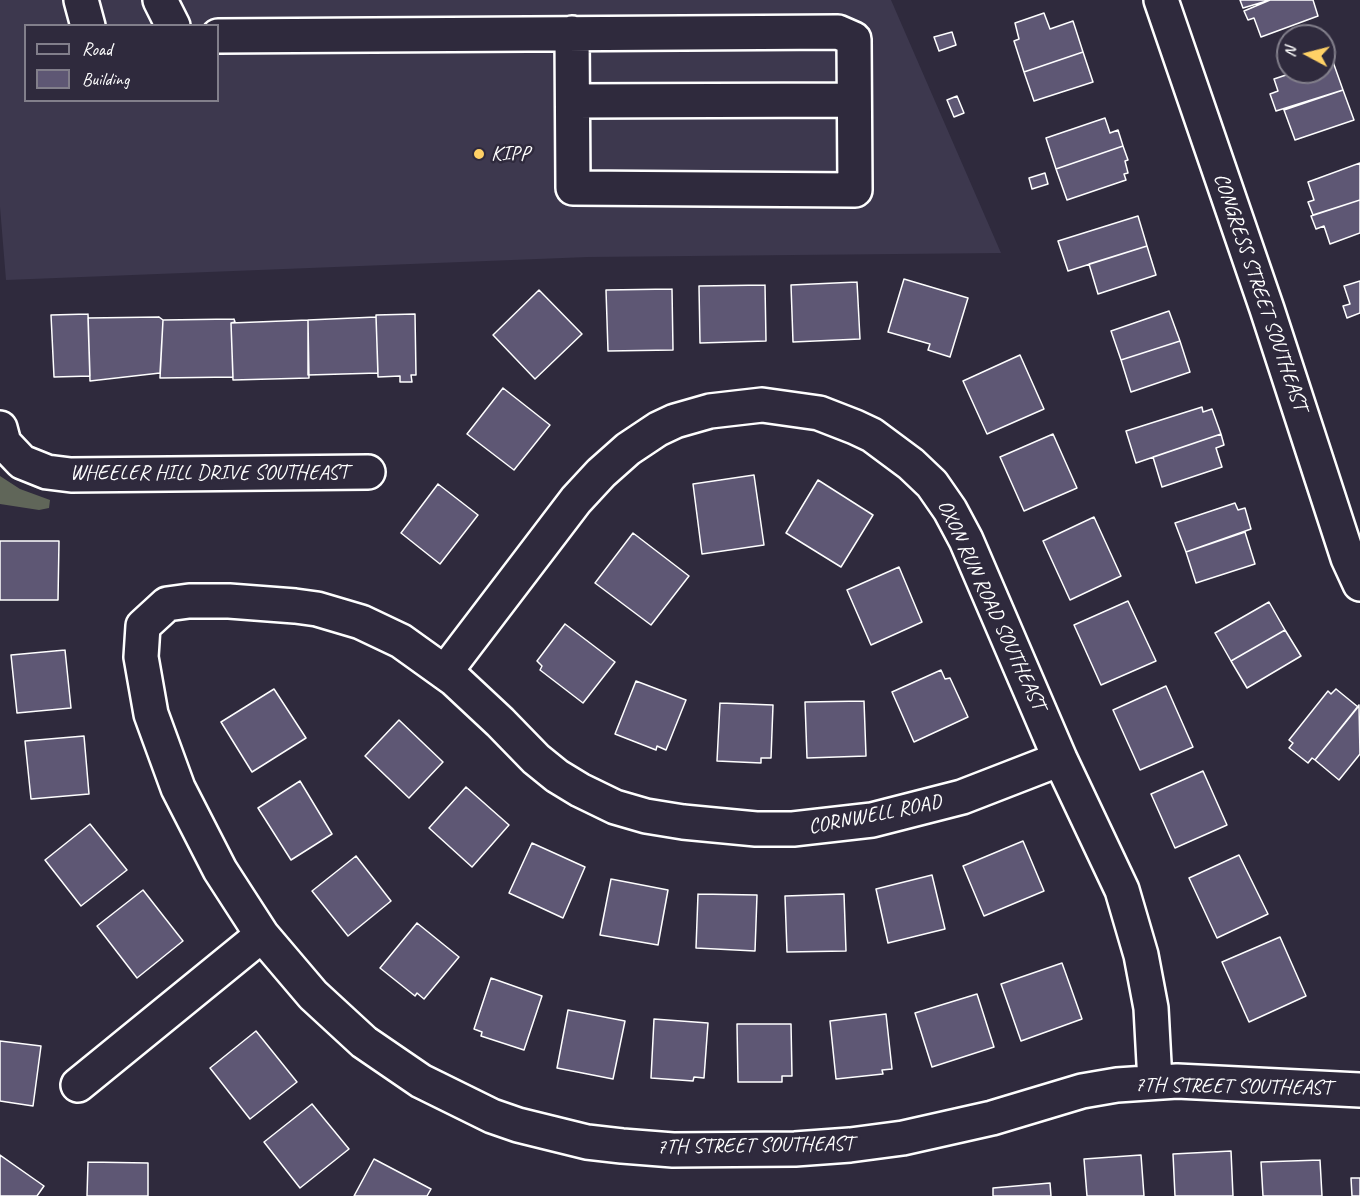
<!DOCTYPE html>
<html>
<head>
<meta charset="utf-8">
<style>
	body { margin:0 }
	#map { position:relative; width:1360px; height:1196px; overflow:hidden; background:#2f2a3d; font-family:Caveat,sans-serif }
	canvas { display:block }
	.legend { position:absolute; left:24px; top:24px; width:195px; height:78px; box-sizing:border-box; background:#2f2a3d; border:2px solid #827f8b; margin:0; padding:8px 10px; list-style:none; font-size:18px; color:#fff }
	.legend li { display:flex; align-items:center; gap:12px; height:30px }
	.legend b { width:30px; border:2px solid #827f8b }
	.north { position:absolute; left:1276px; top:24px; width:60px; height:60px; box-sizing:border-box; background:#2f2a3d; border:2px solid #827f8b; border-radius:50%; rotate:277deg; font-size:16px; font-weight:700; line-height:24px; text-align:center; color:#fff }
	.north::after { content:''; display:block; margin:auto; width:21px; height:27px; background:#ffd166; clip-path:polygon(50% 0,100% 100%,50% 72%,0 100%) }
</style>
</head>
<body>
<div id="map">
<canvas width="1360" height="1196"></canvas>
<ul class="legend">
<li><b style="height:8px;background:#2f2a3d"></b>Road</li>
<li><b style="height:16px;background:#5e5774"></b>Building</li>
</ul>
<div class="north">N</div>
</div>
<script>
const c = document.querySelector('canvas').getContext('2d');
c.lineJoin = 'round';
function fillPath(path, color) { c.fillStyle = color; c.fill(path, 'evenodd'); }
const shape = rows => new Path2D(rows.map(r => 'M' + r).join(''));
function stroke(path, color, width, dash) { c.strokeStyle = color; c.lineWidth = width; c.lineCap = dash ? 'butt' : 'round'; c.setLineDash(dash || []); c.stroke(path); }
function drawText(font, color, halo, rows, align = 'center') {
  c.font = font + ' Caveat,sans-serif'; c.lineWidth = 5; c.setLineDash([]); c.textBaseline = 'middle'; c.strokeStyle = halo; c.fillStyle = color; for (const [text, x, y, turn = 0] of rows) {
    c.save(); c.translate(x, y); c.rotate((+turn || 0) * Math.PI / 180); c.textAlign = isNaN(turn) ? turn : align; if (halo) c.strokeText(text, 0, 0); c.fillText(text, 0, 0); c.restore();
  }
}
const built = shape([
	[0,0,891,0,1001,253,588,257,6,280,0,207],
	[26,26,218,26,218,100,26,100]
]);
const green = shape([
	[0,476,20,489,50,500,49,508,39,510,0,504]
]);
const building = shape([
	[1240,0,1270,0,1243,8,1240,0],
	[1270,0,1313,0,1318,16,1261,37,1254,18,1248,20,1244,11,1270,0],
	[1044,13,1050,29,1073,21,1083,52,1024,72,1014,41,1019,39,1015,23,1044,13],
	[952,32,956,45,939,51,934,37,952,32],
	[1083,52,1093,82,1034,101,1024,72,1083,52],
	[1332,59,1343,90,1276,111,1270,94,1278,91,1274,79,1295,72,1324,72,1324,62,1332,59],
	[1343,90,1354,120,1295,140,1284,110,1343,90],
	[957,96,964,113,954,117,947,100,957,96],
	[1105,118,1110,133,1118,130,1123,146,1056,169,1046,138,1105,118],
	[1123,146,1128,160,1125,161,1128,173,1124,174,1126,180,1067,200,1056,169,1123,146],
	[1360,163,1360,200,1313,215,1308,202,1314,200,1308,182,1360,163],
	[1045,173,1048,184,1032,189,1029,178,1045,173],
	[1360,200,1360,233,1330,244,1324,226,1316,229,1311,216,1360,200],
	[1138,216,1147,246,1068,271,1058,241,1138,216],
	[1147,246,1156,275,1098,294,1089,264,1147,246],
	[904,279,968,298,950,357,928,350,930,344,888,332,904,279],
	[1360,281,1360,313,1347,318,1343,306,1350,304,1344,286,1360,281],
	[857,282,860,339,793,342,791,285,857,282],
	[765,285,766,341,700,343,699,286,765,285],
	[672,289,673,350,608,351,606,290,672,289],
	[539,290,582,334,535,379,493,335,539,290],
	[1169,311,1180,341,1121,360,1111,331,1169,311],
	[88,314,90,376,54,377,51,315,88,314],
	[415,314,416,375,411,375,412,382,400,382,400,376,378,377,376,315,415,314],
	[159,317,163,320,160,373,90,381,88,318,159,317],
	[376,317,378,373,308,375,308,320,376,317],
	[234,319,235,322,231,323,233,377,160,378,163,320,234,319],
	[308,320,309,378,233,380,231,323,308,320],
	[1180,341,1190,372,1131,392,1121,360,1180,341],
	[1020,355,1044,409,987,434,963,381,1020,355],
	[503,388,550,425,514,470,467,434,503,388],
	[1202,407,1203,412,1212,409,1221,434,1136,463,1126,431,1202,407],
	[1053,434,1077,488,1024,511,1000,457,1053,434],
	[1221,434,1224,445,1216,448,1222,467,1162,487,1153,457,1221,434],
	[754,475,764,545,702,554,693,484,754,475],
	[818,480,873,515,841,567,786,533,818,480],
	[438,484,478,515,440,564,401,533,438,484],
	[1235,503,1238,510,1245,508,1251,529,1186,552,1175,523,1235,503],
	[1094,517,1121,576,1070,600,1043,541,1094,517],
	[1245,532,1255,564,1196,583,1186,552,1245,532],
	[633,533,689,576,651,625,595,583,633,533],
	[0,541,59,541,58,600,0,600,0,541],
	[899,567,922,622,871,645,847,590,899,567],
	[1128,601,1156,661,1101,685,1074,625,1128,601],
	[1269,602,1285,630,1231,661,1215,633,1269,602],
	[565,624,615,662,583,703,540,670,542,666,537,661,565,624],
	[1285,630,1301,656,1247,688,1231,661,1285,630],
	[65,650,71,708,17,713,11,655,65,650],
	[941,670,945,679,950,678,968,717,914,742,892,692,941,670],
	[636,681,686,700,666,750,657,746,656,750,615,734,636,681],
	[1166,686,1193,747,1140,770,1113,710,1166,686],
	[274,689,306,738,252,772,221,722,274,689],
	[1336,689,1358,707,1315,760,1312,758,1308,763,1289,748,1293,743,1289,740,1328,691,1331,694,1336,689],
	[864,701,866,756,807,758,805,702,864,701],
	[720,703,773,705,771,758,761,758,761,763,717,761,720,703],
	[1359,705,1360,754,1339,780,1315,760,1359,705],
	[399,720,443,762,409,798,365,756,399,720],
	[84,736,89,794,31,799,25,741,84,736],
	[1203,771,1227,825,1175,848,1151,794,1203,771],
	[300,781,332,834,291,860,258,808,300,781],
	[466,787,509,825,472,867,429,828,466,787],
	[90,824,127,870,81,906,45,860,90,824],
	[1023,841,1044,891,984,916,963,866,1023,841],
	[532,843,585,867,563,918,509,893,532,843],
	[1239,855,1268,914,1217,938,1189,878,1239,855],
	[356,856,391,901,348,936,312,891,356,856],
	[932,875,945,929,888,943,876,889,932,875],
	[611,879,668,890,658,945,600,935,611,879],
	[143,890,183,941,137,978,97,926,143,890],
	[698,894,757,895,755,951,696,948,698,894],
	[844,894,846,951,787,952,785,896,844,894],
	[417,923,459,957,424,999,417,993,415,996,380,968,417,923],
	[1280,937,1306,996,1249,1022,1222,962,1280,937],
	[1062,963,1082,1019,1021,1041,1001,984,1062,963],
	[491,978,542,996,524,1050,481,1036,482,1032,474,1029,491,978],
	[977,994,994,1047,932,1067,915,1013,977,994],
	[568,1010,625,1021,613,1079,557,1068,568,1010],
	[886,1014,892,1069,882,1070,883,1074,836,1079,830,1021,886,1014],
	[654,1019,708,1023,704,1078,694,1077,693,1081,651,1078,654,1019],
	[737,1024,791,1024,792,1076,782,1076,782,1082,738,1082,737,1024],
	[256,1031,297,1082,250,1119,210,1068,256,1031],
	[0,1041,41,1046,33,1106,0,1101,0,1041],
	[312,1104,349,1149,300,1188,264,1142,312,1104],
	[1231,1151,1233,1196,1175,1196,1173,1154,1231,1151],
	[0,1155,44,1186,37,1196,0,1196,0,1155],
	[1141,1155,1144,1196,1087,1196,1084,1159,1141,1155],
	[374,1159,431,1189,427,1196,354,1196,374,1159],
	[1320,1160,1322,1196,1263,1196,1261,1162,1320,1160],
	[88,1162,148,1163,148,1196,87,1196,88,1162],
	[1351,1178,1360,1178,1360,1196,1352,1196,1351,1178],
	[1050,1183,1051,1196,993,1196,993,1188,1050,1183]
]);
const minor = shape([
	[81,0,88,26],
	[160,0,173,26],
	[1161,0,1267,309,1348,558,1360,584],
	[218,36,838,32,854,39,855,190,573,188,572,33],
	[573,101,854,100],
	[0,428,4,443,22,462,47,472,71,475,368,472],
	[445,672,576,500,601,473,628,449,658,429,675,421,710,411,762,405,819,413,855,427,872,435,911,464,932,484,950,510,966,540,1060,759,1122,890,1141,955,1151,1008,1155,1082],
	[1060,759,962,797,872,820,793,829,756,829,683,822,646,816,615,807,580,790,557,776,536,759,500,722,454,679,401,641,361,622,317,609,295,606,229,601,189,601,167,604,143,626,141,657,151,714,178,788,220,870,262,935,313,995,364,1042,421,1081,492,1116,518,1125,587,1142,622,1146,673,1150,795,1149,850,1145,903,1138,992,1118,1082,1091,1117,1085,1177,1081,1360,1090],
	[78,1085,262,935]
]);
const markers = [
	[479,154,6,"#ffd166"]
];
const poiNames = [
	["KIPP",491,154]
];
const streetNames = [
	["CONGRESS STREET SOUTHEAST",1260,292,71],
	["WHEELER HILL DRIVE SOUTHEAST",209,473],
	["OXON RUN ROAD SOUTHEAST",991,605,65],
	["CORNWELL ROAD",875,815,-11],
	["7TH STREET SOUTHEAST",1233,1087,1],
	["7TH STREET SOUTHEAST",755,1146,-1]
];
fillPath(built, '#3d384e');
fillPath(green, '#606659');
fillPath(building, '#5e5774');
stroke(building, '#fff', 1.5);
stroke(minor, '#fff', 38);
stroke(minor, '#2f2a3d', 33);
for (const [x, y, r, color] of markers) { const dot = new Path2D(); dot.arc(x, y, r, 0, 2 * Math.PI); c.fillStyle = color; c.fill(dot); stroke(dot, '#2f2a3d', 2); }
drawText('21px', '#fff', '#2f2a3d', poiNames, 'left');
drawText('21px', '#fff', '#2f2a3d', streetNames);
</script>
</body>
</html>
